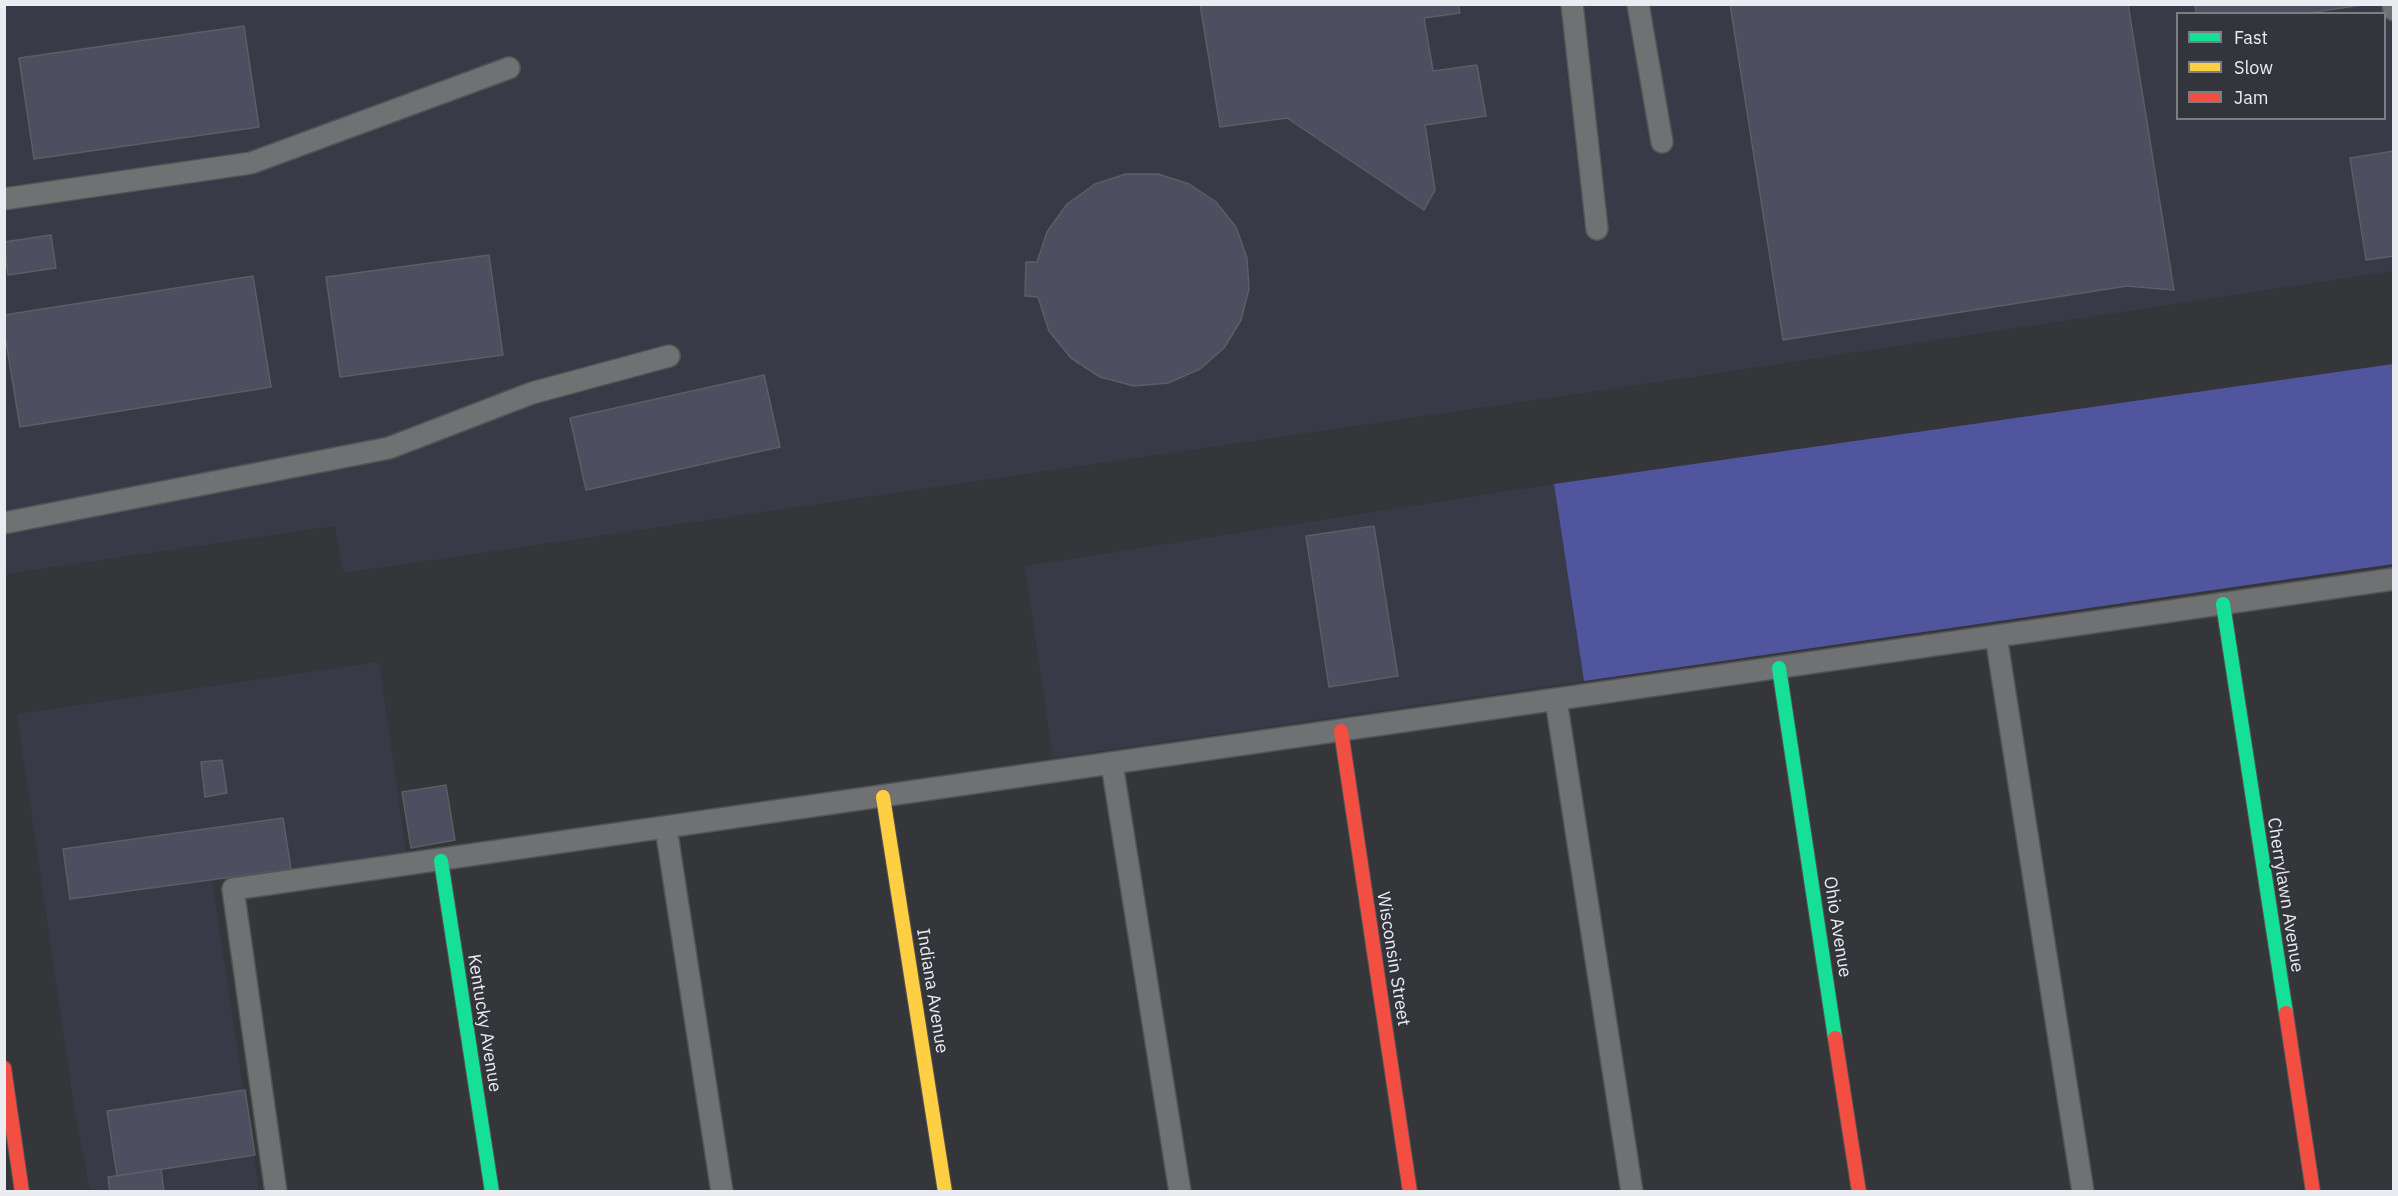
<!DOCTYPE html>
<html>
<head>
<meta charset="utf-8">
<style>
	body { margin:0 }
	#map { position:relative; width:2398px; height:1196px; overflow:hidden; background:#35363a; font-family:"IBM Plex Sans",sans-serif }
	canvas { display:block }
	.frame { position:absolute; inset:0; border:6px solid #ebecf1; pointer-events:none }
	.legend { position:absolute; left:2176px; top:12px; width:210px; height:108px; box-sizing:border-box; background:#33353c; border:2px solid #7d7e84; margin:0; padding:8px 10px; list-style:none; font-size:18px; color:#ebecf1 }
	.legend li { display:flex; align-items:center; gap:12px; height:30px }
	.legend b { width:30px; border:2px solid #7d7e84 }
</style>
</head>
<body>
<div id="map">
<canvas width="2398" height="1196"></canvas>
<div class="frame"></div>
<ul class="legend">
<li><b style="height:8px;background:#16e098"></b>Fast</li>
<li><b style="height:8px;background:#ffcf43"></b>Slow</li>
<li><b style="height:8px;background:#f24e42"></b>Jam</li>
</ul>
</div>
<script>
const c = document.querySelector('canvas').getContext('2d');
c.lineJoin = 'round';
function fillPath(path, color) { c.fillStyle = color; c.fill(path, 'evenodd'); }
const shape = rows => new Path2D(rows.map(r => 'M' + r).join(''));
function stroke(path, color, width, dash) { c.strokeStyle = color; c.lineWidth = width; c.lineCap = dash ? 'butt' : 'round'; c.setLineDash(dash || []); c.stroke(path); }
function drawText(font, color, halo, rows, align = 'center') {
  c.font = font + ' "IBM Plex Sans",sans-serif'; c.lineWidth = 4.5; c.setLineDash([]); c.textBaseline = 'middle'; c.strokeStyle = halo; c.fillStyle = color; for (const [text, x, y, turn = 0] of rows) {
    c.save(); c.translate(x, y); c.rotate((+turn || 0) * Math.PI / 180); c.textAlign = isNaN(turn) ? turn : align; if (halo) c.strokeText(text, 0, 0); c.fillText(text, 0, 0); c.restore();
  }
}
const built = shape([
	[4,5,2393,5,2393,271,1672,380,343,573,335,526,5,574],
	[2178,14,2384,14,2384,118,2178,118],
	[1554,484,1584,681,1053,758,1025,566],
	[379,662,406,852,212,881,259,1191,90,1191,74,1106,17,714]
]);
const forest = shape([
	[2393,364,2393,564,1584,681,1554,484]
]);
const building = shape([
	[1200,4,1458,4,1460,13,1424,18,1433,71,1477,65,1486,116,1425,125,1435,190,1424,210,1287,118,1220,127,1200,4],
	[1730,4,2128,4,2174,290,2127,286,1783,340,1730,4],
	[2195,4,2369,4,2301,14,2196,14,2195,4],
	[244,26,259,127,34,159,19,58,244,26],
	[2394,151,2394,256,2366,260,2350,158,2394,151],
	[1126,174,1158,174,1189,184,1216,202,1236,227,1247,258,1249,289,1241,320,1224,348,1200,369,1168,383,1134,386,1100,377,1071,358,1049,331,1038,297,1025,296,1026,262,1037,262,1047,232,1067,204,1095,184,1126,174],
	[51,235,56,268,8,275,4,242,51,235],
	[489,255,503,355,340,377,326,277,489,255],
	[253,276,271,387,20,427,4,329,4,315,253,276],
	[764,375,780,447,586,490,570,418,764,375],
	[1374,526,1398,676,1329,687,1306,536,1374,526],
	[222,760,227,793,205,797,201,762,222,760],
	[446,785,455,840,411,848,402,792,446,785],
	[283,818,291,869,70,899,63,849,283,818],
	[245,1090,255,1155,117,1176,107,1111,245,1090],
	[161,1169,164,1192,110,1192,108,1177,161,1169]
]);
const lane = shape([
	[1572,4,1597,229],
	[1638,4,1662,142],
	[2393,4,2394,10],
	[4,199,251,163,509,68],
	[4,523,389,448,532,393,669,356],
	[1996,636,2083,1192],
	[1556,700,1632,1192],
	[1112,764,1180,1192],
	[666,828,722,1192],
	[276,1192,233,889,2394,579]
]);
const fast = shape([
	[2223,604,2286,1013],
	[1779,668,1835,1038],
	[441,861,492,1192]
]);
const slow = shape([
	[883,797,945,1192]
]);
const jam = shape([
	[1341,731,1410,1192],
	[2286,1013,2313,1192],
	[1835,1038,1859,1192],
	[4,1068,22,1192]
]);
const streetNames = [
	["Cherrylawn Avenue",2285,895,81],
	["Ohio Avenue",1837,927,81],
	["Wisconsin Street",1393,959,81],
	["Indiana Avenue",932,991,81],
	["Kentucky Avenue",484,1023,81]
];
fillPath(built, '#383a47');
fillPath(forest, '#51559d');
fillPath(building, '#4d4e5f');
stroke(building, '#5d5e62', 1.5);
stroke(lane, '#535456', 24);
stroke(fast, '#535456', 16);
stroke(slow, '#535456', 16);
stroke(jam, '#535456', 16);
stroke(lane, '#707173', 21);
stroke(fast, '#16e098', 14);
stroke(slow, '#ffcf43', 14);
stroke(jam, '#f24e42', 14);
drawText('18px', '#ebecf1', '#33353c', streetNames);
</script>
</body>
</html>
